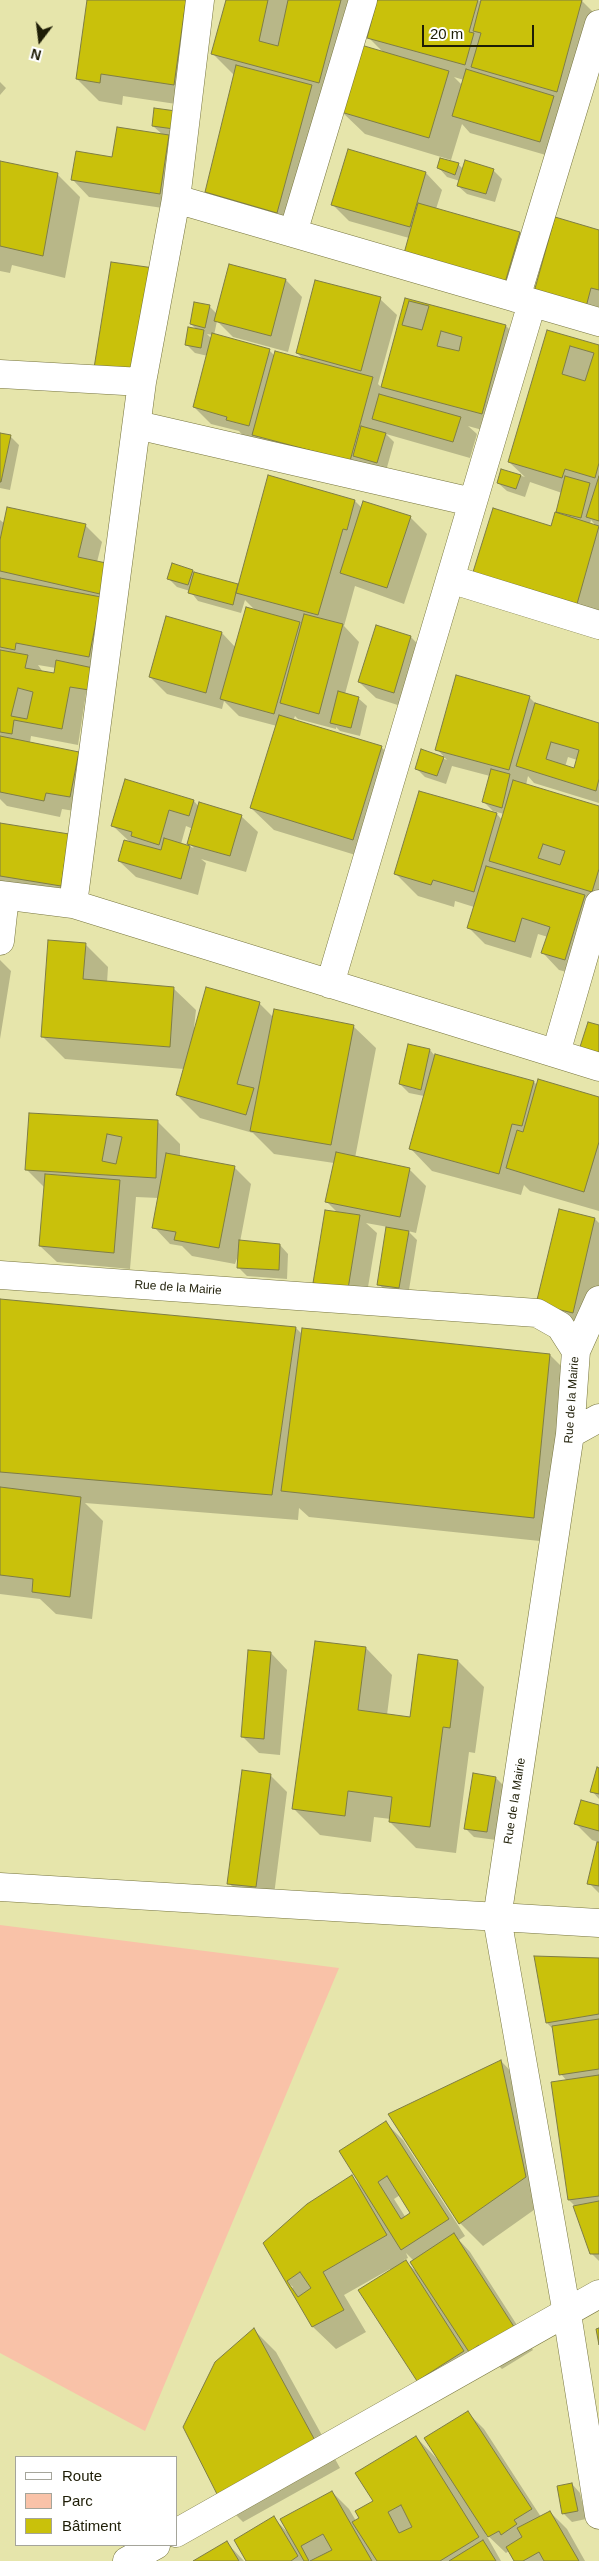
<!DOCTYPE html>
<html>
<head>
<meta charset="utf-8">
<style>
	body { margin:0 }
	#map { position:relative; width:599px; height:2561px; overflow:hidden; background:#e6e5ab; font-family:Helvetica,sans-serif }
	canvas { display:block }
	.legend { position:absolute; left:15px; top:2456px; width:162px; height:90px; box-sizing:border-box; background:#fff; border:1px solid #a5a59b; margin:0; padding:6px 9px; list-style:none; font-size:15px; color:#1e1d06 }
	.legend li { display:flex; align-items:center; gap:10px; height:25px }
	.legend b { width:25px; border:1px solid #a5a59b }
	.north { position:absolute; left:15px; top:15px; width:50px; height:50px; -webkit-text-stroke:4px #fff; paint-order:stroke; rotate:195deg; font-size:14px; font-weight:700; line-height:20px; text-align:center; color:#1e1d06 }
	.north::after { content:''; display:block; margin:auto; width:18px; height:22px; background:#1e1d06; clip-path:polygon(50% 0,100% 100%,50% 72%,0 100%) }
	.scale { position:absolute; left:422px; top:25px; width:112px; height:22px; box-sizing:border-box; border:2px solid #1e1d06; border-top:0; padding-left:6px; font-size:15px; line-height:18px; white-space:nowrap; color:#1e1d06; -webkit-text-stroke:4px #fff; paint-order:stroke }
</style>
</head>
<body>
<div id="map">
<canvas width="599" height="2561"></canvas>
<ul class="legend">
<li><b style="height:6px;background:#fff"></b>Route</li>
<li><b style="height:14px;background:#f9c2a8"></b>Parc</li>
<li><b style="height:14px;background:#c9c10b"></b>Bâtiment</li>
</ul>
<div class="north">N</div>
<div class="scale">20 m</div>
</div>
<script>
const c = document.querySelector('canvas').getContext('2d');
c.lineJoin = 'round';
function fillPath(path, color) { c.fillStyle = color; c.fill(path, 'evenodd'); }
const shape = rows => new Path2D(rows.map(r => 'M' + r).join(''));
function stroke(path, color, width, dash) { c.strokeStyle = color; c.lineWidth = width; c.lineCap = dash ? 'butt' : 'round'; c.setLineDash(dash || []); c.stroke(path); }
function drawText(font, color, halo, rows, align = 'center') {
  c.font = font + ' Helvetica,sans-serif'; c.lineWidth = 4; c.setLineDash([]); c.textBaseline = 'middle'; c.strokeStyle = halo; c.fillStyle = color; for (const [text, x, y, turn = 0] of rows) {
    c.save(); c.translate(x, y); c.rotate((+turn || 0) * Math.PI / 180); c.textAlign = isNaN(turn) ? turn : align; if (halo) c.strokeText(text, 0, 0); c.fillText(text, 0, 0); c.restore();
  }
}
const green = shape([
	[0,1925,339,1968,145,2431,0,2353]
]);
const shadow = shape([
	[88,0,212,0,196,107,123,96,122,105,99,101,77,79],
	[227,0,369,0,300,235,229,214,206,191,235,76,213,54],
	[379,0,582,1,599,18,556,158,470,133,462,124,451,160,365,134,342,112,384,53,368,37],
	[454,77,464,80,463,86],
	[0,82,6,88,0,95],
	[155,110,182,137,167,135,185,153,176,210,89,197,73,180,163,135,153,126],
	[0,163,57,174,80,197,65,278,12,265,10,273,0,271],
	[458,164,463,169,493,170,502,179,495,202,467,194,458,186,460,181,447,177,439,168],
	[426,173,442,190,436,209,520,233,536,250,521,302,409,238,349,221,333,205],
	[599,231,599,322,552,308],
	[286,280,302,297,288,352,233,337,217,321,214,335,269,350,275,356,304,360,297,353,380,299,397,315,378,384,382,388,406,299,506,326,528,348,504,436,468,426,477,434,470,458,386,434,394,442,386,471,244,437,239,431,211,424,194,407,208,356,195,353,186,344,197,330,191,324,209,306,217,314],
	[207,334,213,335,212,339],
	[548,331,599,347,599,625,497,594,561,515,557,511,562,493,530,482,525,497,507,491,498,483,502,470,525,477,509,462],
	[591,520,597,527,590,524],
	[0,434,10,436,19,445,10,490,0,488],
	[269,477,355,501,362,508,410,517,427,534,404,604,355,586,344,626,359,642,345,694,358,698,367,706,360,736,340,731,336,727,336,729,298,719,295,716,293,721,381,747,404,769,375,861,274,830,251,808,277,726,239,716,224,701,222,709,167,694,150,677,222,633,236,648,256,611,245,600,241,613,198,601,190,591,177,587,168,578,193,571,196,574,239,587],
	[0,520,5,524,85,525,102,542,97,562,106,564,78,745,31,736,30,743,79,753,95,769,87,813,62,809,60,817,7,806,0,799],
	[38,665,56,668,55,674,43,672],
	[377,627,411,637,427,654,410,709,376,698,359,682],
	[529,697,537,705,599,724,599,803,534,783,528,776,526,785,599,807,599,909,581,976,559,970,543,953,548,937,538,934,531,958,485,944,468,927,474,907,455,901,454,907,418,896,396,874,497,814,502,820,504,814,493,811,484,802,490,776,452,766,446,784,425,777,416,768,422,751,447,760,437,749],
	[568,757,577,760,575,770,565,767],
	[194,801,199,807,241,816,258,832,246,872,201,859,206,863,198,895,136,877,119,861,130,842,113,826],
	[186,826,193,829,189,843,194,848,181,844],
	[0,825,68,835,77,902,0,890],
	[86,945,108,967,107,983,173,988,196,1010,194,1028,259,1003,274,1018,353,1026,376,1048,355,1158,409,1169,426,1186,416,1233,408,1231,417,1240,408,1296,387,1293,379,1284,388,1227,366,1223,377,1233,365,1305,331,1299,315,1282,338,1213,326,1201,334,1163,274,1154,253,1133,200,1118,177,1095,184,1069,65,1059,42,1036],
	[0,960,11,971,0,1039],
	[430,1050,435,1056,534,1082,538,1086,599,1098,599,1211,530,1191,524,1185,521,1195,432,1171,410,1148,424,1096,409,1093,400,1084],
	[30,1114,158,1122,180,1144,180,1157,234,1167,251,1184,240,1242,280,1245,288,1254,287,1279,247,1276,238,1267,239,1253,235,1264,192,1256,182,1246,170,1244,154,1227,159,1198,136,1197,130,1269,57,1262,40,1246,45,1188,27,1170],
	[560,1211,595,1219,599,1223,599,1288,589,1329,554,1320],
	[0,1300,296,1328,303,1335,550,1355,576,1381,559,1543,309,1517,299,1508,298,1520,85,1503,103,1521,92,1619,56,1614,40,1599,0,1594],
	[366,1648,392,1675,387,1715,411,1718,458,1661,484,1687,475,1753,469,1752,456,1853,416,1848,390,1822,391,1819,374,1817,371,1842,320,1835,294,1809],
	[271,1653,287,1670,280,1755,259,1753,242,1736],
	[599,1769,599,1799,592,1791],
	[270,1775,287,1792,273,1903,245,1900,229,1883],
	[496,1778,505,1787,496,1840,474,1837,465,1828],
	[599,1806,599,1893,589,1883,598,1842,592,1840,576,1824],
	[599,1959,599,2261,591,2253,576,2207,569,2200,567,2081,561,2074,553,2029,547,2023],
	[501,2061,523,2084,548,2200,483,2246,460,2223,390,2115],
	[386,2123,403,2140,465,2236,459,2240,470,2252,533,2350,502,2369,495,2362,434,2397,418,2380,390,2269,344,2295,366,2332,336,2349,313,2327,291,2289,293,2287,286,2281,352,2177,361,2186],
	[400,2195,412,2214,406,2218,394,2199],
	[406,2253,414,2261,419,2274,404,2260,408,2258],
	[254,2330,276,2352,340,2468,243,2522,221,2500],
	[467,2412,484,2429,541,2517,550,2512,567,2529,585,2561,515,2561,509,2551,506,2553,485,2533,501,2561,248,2561,274,2518,288,2533,332,2492,349,2509,356,2521,361,2518,416,2437,437,2459],
	[572,2484,580,2493,586,2519,572,2522,564,2514],
	[226,2542,244,2561,196,2561]
]);
const building = shape([
	[87,0,186,0,174,85,101,74,100,83,76,79,87,0],
	[226,0,268,0,259,41,278,46,288,0,341,0,319,83,211,54,226,0],
	[377,0,478,0,469,32,474,33,465,65,367,38,377,0],
	[481,0,582,0,557,92,471,67,481,33,473,31,481,0],
	[361,45,449,71,429,138,341,112,361,45],
	[236,65,312,85,277,213,205,192,236,65],
	[466,69,554,96,540,142,452,116,466,69],
	[154,108,176,111,174,129,152,126,154,108],
	[117,127,169,135,160,194,71,180,76,151,112,157,117,127],
	[348,149,426,172,410,227,331,205,348,149],
	[440,158,459,163,455,175,437,168,440,158],
	[465,160,494,169,486,194,457,186,465,160],
	[0,161,58,173,43,256,0,246,0,161],
	[418,203,520,232,504,286,403,257,418,203],
	[555,217,599,230,599,290,591,288,586,307,534,292,555,217],
	[111,262,154,268,137,375,94,368,111,262],
	[229,264,286,279,271,336,214,321,229,264],
	[315,280,381,297,361,371,296,353,315,280],
	[405,298,506,325,482,414,381,387,405,298],
	[409,301,429,306,422,330,402,325,409,301],
	[194,302,210,305,205,328,190,324,194,302],
	[188,327,204,330,201,348,185,345,188,327],
	[547,330,599,345,599,463,595,478,565,469,562,478,508,462,547,330],
	[570,346,594,353,585,381,562,374,570,346],
	[441,331,462,337,459,351,437,346,441,331],
	[212,333,270,349,249,426,226,420,227,417,193,407,212,333],
	[275,351,373,377,350,461,252,435,275,351],
	[379,394,461,417,453,442,372,419,379,394],
	[361,426,386,433,377,463,353,456,361,426],
	[0,433,11,435,1,482,0,482,0,433],
	[501,469,521,475,516,489,497,483,501,469],
	[268,475,355,500,347,530,343,529,318,615,236,593,268,475],
	[565,476,590,483,581,518,556,512,565,476],
	[599,476,599,521,586,517,599,476],
	[363,501,411,516,387,588,340,573,363,501],
	[7,507,86,524,78,557,106,563,100,594,0,571,0,540,7,507],
	[493,508,551,526,555,512,599,526,577,604,473,572,493,508],
	[172,563,193,570,188,585,167,579,172,563],
	[194,572,238,584,233,605,188,593,194,572],
	[0,578,101,597,89,657,16,643,15,650,0,647,0,578],
	[246,607,300,622,274,714,220,699,246,607],
	[304,614,343,624,319,714,280,703,304,614],
	[166,616,222,632,206,693,149,677,166,616],
	[376,625,411,636,394,693,358,682,376,625],
	[0,650,28,655,25,668,54,673,56,660,93,668,89,690,70,687,62,729,14,720,12,734,0,732,0,650],
	[18,688,33,692,27,719,11,716,18,688],
	[456,675,530,696,509,770,435,750,456,675],
	[338,691,359,697,351,728,330,723,338,691],
	[535,703,599,723,599,779,596,791,516,766,535,703],
	[551,742,579,750,574,768,546,759,551,742],
	[279,715,382,746,353,840,250,808,279,715],
	[0,736,79,752,70,797,46,793,44,801,0,792,0,736],
	[421,749,444,757,437,776,415,769,421,749],
	[491,769,510,774,502,808,482,802,491,769],
	[125,779,194,800,189,816,169,810,159,845,131,836,132,832,111,826,125,779],
	[513,780,599,806,599,869,592,892,489,861,513,780],
	[543,844,565,851,560,865,538,858,543,844],
	[419,791,497,813,474,892,433,880,431,885,394,874,419,791],
	[199,802,242,815,230,856,187,844,199,802],
	[0,823,69,834,61,886,0,876,0,823],
	[164,838,190,846,181,879,118,861,124,840,161,850,164,838],
	[486,866,585,895,565,960,541,953,550,927,522,918,515,942,467,928,486,866],
	[48,940,86,943,83,979,174,987,170,1047,41,1037,48,940],
	[206,987,260,1002,237,1084,254,1088,246,1115,176,1095,206,987],
	[274,1009,354,1025,331,1145,250,1131,274,1009],
	[588,1022,599,1025,599,1055,579,1050,588,1022],
	[408,1044,430,1049,421,1090,399,1084,408,1044],
	[435,1054,534,1081,522,1126,512,1124,499,1174,409,1149,435,1054],
	[538,1079,599,1097,599,1142,584,1192,506,1168,517,1130,523,1132,538,1079],
	[29,1113,158,1120,156,1178,25,1170,29,1113],
	[107,1134,122,1137,116,1164,102,1161,107,1134],
	[336,1152,410,1168,400,1217,325,1202,336,1152],
	[166,1153,235,1166,219,1248,174,1240,176,1232,152,1228,166,1153],
	[45,1174,120,1180,114,1253,39,1246,45,1174],
	[559,1209,595,1218,573,1313,536,1304,559,1209],
	[325,1210,360,1215,348,1289,313,1283,325,1210],
	[386,1227,409,1231,399,1288,377,1285,386,1227],
	[239,1240,280,1244,279,1270,237,1268,239,1240],
	[0,1299,296,1327,272,1495,0,1472,0,1299],
	[302,1328,550,1354,534,1518,281,1491,302,1328],
	[0,1487,81,1497,70,1597,32,1592,33,1579,0,1575,0,1487],
	[315,1641,366,1647,358,1710,410,1717,418,1654,458,1660,450,1728,443,1727,430,1827,389,1822,392,1797,348,1791,345,1816,292,1809,315,1641],
	[248,1650,271,1652,264,1739,241,1737,248,1650],
	[597,1767,599,1768,599,1794,590,1792,597,1767],
	[242,1770,271,1774,256,1887,227,1884,242,1770],
	[473,1773,496,1777,487,1832,464,1829,473,1773],
	[581,1800,599,1805,599,1831,574,1824,581,1800],
	[597,1842,599,1842,599,1886,587,1884,597,1842],
	[534,1956,599,1958,599,2014,546,2023,534,1956],
	[599,2019,599,2069,559,2075,552,2026,599,2019],
	[501,2060,526,2177,459,2224,388,2114,501,2060],
	[599,2075,599,2196,568,2200,551,2082,599,2075],
	[386,2121,449,2219,401,2250,339,2151,386,2121],
	[387,2176,410,2213,401,2219,378,2182,387,2176],
	[352,2175,387,2235,323,2272,344,2310,312,2327,263,2243,307,2204,352,2175],
	[300,2272,311,2288,298,2297,287,2281,300,2272],
	[599,2201,599,2254,590,2254,573,2206,599,2201],
	[454,2233,518,2333,485,2354,479,2345,469,2352,410,2262,454,2233],
	[406,2260,464,2351,417,2381,358,2290,406,2260],
	[254,2328,318,2446,220,2500,183,2427,215,2362,254,2328],
	[599,2328,599,2345,596,2329,599,2328],
	[468,2411,532,2509,514,2520,517,2524,501,2535,499,2531,488,2537,424,2438,468,2411],
	[416,2436,479,2537,440,2561,377,2561,352,2522,359,2518,355,2511,373,2501,355,2473,416,2436],
	[401,2505,412,2527,399,2533,388,2512,401,2505],
	[572,2483,578,2511,562,2514,557,2486,572,2483],
	[332,2491,372,2561,310,2561,332,2550,323,2534,301,2546,309,2561,304,2561,280,2519,332,2491],
	[550,2511,579,2561,544,2561,539,2552,523,2561,514,2561,506,2547,522,2537,517,2528,550,2511],
	[274,2516,298,2556,291,2561,246,2561,234,2540,274,2516],
	[483,2540,496,2561,449,2561,483,2540],
	[227,2541,239,2561,193,2561,227,2541]
]);
const street = shape([
	[176,199,599,322],
	[293,233,363,0],
	[516,298,599,24],
	[0,374,142,382],
	[137,425,472,502],
	[450,579,599,625],
	[0,895,73,904,599,1067],
	[73,904,142,382,176,199,200,0],
	[0,941,5,896],
	[330,984,532,303],
	[556,1053,599,904],
	[0,1275,537,1313,560,1326,576,1351,570,1434,497,1918,567,2314,599,2515],
	[576,1351,599,1300],
	[570,1434,599,1418],
	[0,1887,599,1923],
	[176,2533,599,2294],
	[127,2561,156,2545]
]);
const streetNames = [
	["Rue de la Mairie",178,1288,4],
	["Rue de la Mairie",572,1400,-86],
	["Rue de la Mairie",515,1801,-81]
];
fillPath(green, '#f9c2a8');
fillPath(shadow, '#0003');
fillPath(building, '#c9c10b');
stroke(building, '#7f7d46', 1);
stroke(street, '#77753f', 29);
stroke(street, '#fff', 28);
drawText('12px', '#1e1d06', '#fff', streetNames);
</script>
</body>
</html>
